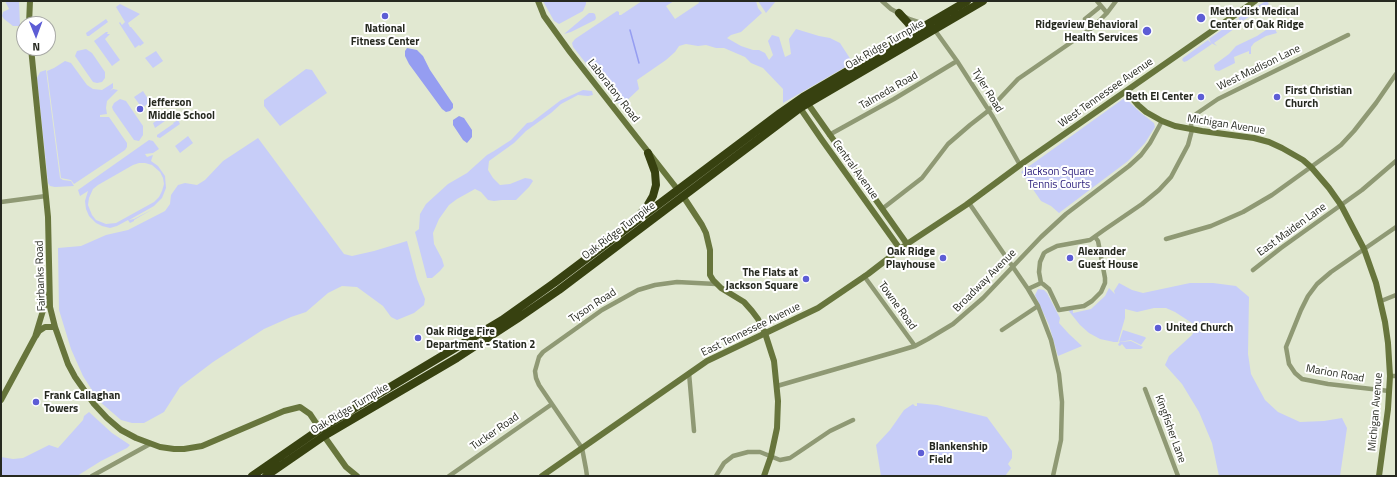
<!DOCTYPE html>
<html>
<head>
<meta charset="utf-8">
<style>
	body { margin:0 }
	#map { position:relative; width:1397px; height:477px; overflow:hidden; background:#e1e8d1; font-family:"Titillium Web",sans-serif }
	canvas { display:block }
	.frame { position:absolute; inset:0; border:2px solid #262920; pointer-events:none }
	.north { position:absolute; left:16px; top:16px; width:40px; height:40px; box-sizing:border-box; background:#fff; border:1px solid #a8a9a6; border-radius:50%; rotate:179deg; font-size:11px; font-weight:700; line-height:16px; text-align:center; color:#262920 }
	.north::after { content:''; display:block; margin:auto; width:14px; height:18px; background:#5d5dd5; clip-path:polygon(50% 0,100% 100%,50% 72%,0 100%) }
</style>
</head>
<body>
<div id="map">
<canvas width="1397" height="477"></canvas>
<div class="frame"></div>
<div class="north">N</div>
</div>
<script>
const c = document.querySelector('canvas').getContext('2d');
c.lineJoin = 'round';
function fillPath(path, color) { c.fillStyle = color; c.fill(path, 'evenodd'); }
const shape = rows => new Path2D(rows.map(r => 'M' + r).join(''));
function stroke(path, color, width, dash) { c.strokeStyle = color; c.lineWidth = width; c.lineCap = dash ? 'butt' : 'round'; c.setLineDash(dash || []); c.stroke(path); }
function drawText(font, color, halo, rows, align = 'center') {
  c.font = font + ' "Titillium Web",sans-serif'; c.lineWidth = 4; c.setLineDash([]); c.textBaseline = 'middle'; c.strokeStyle = halo; c.fillStyle = color; for (const [text, x, y, turn = 0] of rows) {
    c.save(); c.translate(x, y); c.rotate((+turn || 0) * Math.PI / 180); c.textAlign = isNaN(turn) ? turn : align; if (halo) c.strokeText(text, 0, 0); c.fillText(text, 0, 0); c.restore();
  }
}
const green = shape([
	[5,1,19,1,20,26,13,26,4,19,2,16,3,12,9,9],
	[543,1,586,1,586,4,583,11,559,24,554,21],
	[642,1,674,1,666,6,675,19,699,3,698,1,756,1,758,8,762,13,741,32,731,35,727,38,741,46,753,50,759,50,765,53,769,60,773,55,768,41,772,35,779,37,785,57,791,54,789,39,796,29,819,36,830,38,840,43,851,60,851,62,847,66,783,103,783,89,763,68,751,63,745,57,724,48,716,48,706,45,698,46,686,44,679,46,675,52,666,60,637,80,639,89,623,104,617,103,612,97,615,92,610,94,573,47,572,43,575,39,617,11,619,12,619,15,621,15],
	[758,1,776,1,766,13],
	[1266,1,1267,1,1269,4,1241,22,1238,18],
	[120,4,140,14,128,23,130,27,131,27,144,43,140,46,139,45,135,48,119,23,120,22,122,25,125,22,116,7],
	[589,13,593,13,595,14,596,18,595,20,571,32,564,34],
	[106,19,108,22,89,36,87,36,86,33],
	[1237,19,1241,24,1214,43,1217,46,1211,43,1209,39],
	[1272,26,1274,27,1277,33,1266,36,1254,43,1251,47,1251,54,1249,54,1249,51,1234,57,1235,63,1219,71,1215,70,1214,65,1229,54,1236,46,1257,36],
	[106,32,108,32,107,34,110,34,105,39,120,60,112,66,94,41],
	[1208,40,1212,44,1187,61,1184,62,1182,60,1183,58],
	[86,49,92,53,105,72,105,78,102,82,97,83,93,82,75,56,77,51],
	[156,51,163,61,153,68,145,58],
	[65,61,71,63,87,85,93,89,102,90,113,83,113,88,110,91,113,89,118,90,107,101,106,108,107,114,100,115,100,117,109,117,127,143,127,147,125,150,74,184,71,180,61,178,47,71,54,68],
	[306,69,312,70,327,93,280,126,264,106,264,100],
	[46,70,60,178,63,180,71,181,74,186,55,187,50,186,48,183,37,78,40,72],
	[583,90,592,91,593,95,588,96,578,95,561,104,551,113,526,131,514,143,489,161,488,170,493,178,500,185,510,184,525,178,531,179,533,181,529,187,516,200,502,200,494,201,488,200,481,192,475,189,457,199,449,205,439,219,433,233,434,244,442,259,444,266,440,271,432,278,427,278,415,232,419,229,420,214,426,204,448,184,467,173,487,155,494,151,511,140,527,123,532,122,561,100],
	[143,91,150,102,142,108,134,97],
	[120,99,126,101,143,126,143,135,139,141,134,140,113,110,112,107,114,103],
	[1123,99,1126,99,1141,113,1154,123,1155,127,1145,143,1128,161,1059,213,1051,206,1041,201,1021,172],
	[170,112,172,116,155,128,153,123],
	[178,120,180,124,160,138,157,137,157,135,173,124,174,125,173,123],
	[188,136,193,143,180,153,175,146],
	[258,138,344,254,352,256,374,251,407,241,417,279,425,299,424,305,414,313,397,320,391,317,383,306,357,287,342,286,328,293,306,312,291,317,264,329,213,362,180,387,164,412,144,423,132,423,121,420,99,401,83,376,71,349,59,310,58,248,81,246,106,235,128,230,165,211,170,204,171,195,178,185,185,183,197,185,205,180,223,161],
	[149,140,153,141,159,149,153,153,145,154,147,157,153,155,151,161,158,166,165,176,166,188,162,198,154,206,129,220,134,219,153,209,134,220,134,221,130,223,128,220,117,226,110,228,102,226,96,223,89,216,86,209,85,201,88,191,80,196,78,190],
	[139,163,145,163,152,165,160,172,163,178,164,184,162,191,159,197,154,202,116,223,106,224,96,220,92,215,88,205,89,198,93,189,98,185,133,165],
	[1119,283,1132,290,1143,293,1190,283,1213,283,1236,286,1249,297,1248,354,1251,374,1265,400,1278,412,1300,422,1324,421,1342,418,1347,428,1340,476,1219,476,1212,443,1199,412,1182,384,1165,365,1169,356,1192,335,1195,329,1192,323,1175,312,1166,308,1154,308,1137,312,1125,309,1125,318,1118,342,1114,342,1100,339,1089,333,1080,325,1068,310,1073,309,1073,313,1091,309,1105,296,1109,288,1115,294,1114,291],
	[1038,289,1044,290,1047,293,1060,318,1059,323,1069,334,1082,346,1058,356,1049,325,1035,295],
	[1123,330,1145,337,1146,338,1141,345,1131,340,1119,342],
	[1131,341,1143,347,1141,349,1126,349,1122,344,1120,346,1118,345,1119,343,1120,342],
	[917,403,937,405,987,417,1012,451,1012,458,1008,464,1011,468,1005,476,881,476,876,445,890,430,904,410,913,404,915,406,917,406],
	[89,412,112,433,130,445,127,448,101,461,77,476,1,476,1,457,13,459,23,458,49,445,58,448,83,420,84,416]
]);
const water = shape([
	[407,48,417,50,423,56,430,70,453,104,453,108,450,111,446,112,442,109,409,64,405,56,405,51],
	[459,116,464,118,472,130,472,137,467,143,463,140,453,125,453,120]
]);
const stream = shape([
	[630,30,639,63]
]);
const street = shape([
	[882,1,891,9,909,19,927,25],
	[1097,1,1107,13],
	[1085,19,1101,6],
	[934,29,957,61,993,117,1020,165],
	[829,135,894,99,957,61],
	[1,202,46,196],
	[969,203,1028,289,1038,306,1051,340,1059,374,1062,402,1061,440,1053,476],
	[882,209,922,178,948,144,970,125,988,111,1018,79,1092,28,1107,13,1116,1],
	[1166,239,1211,226,1243,212,1272,195,1329,154,1341,145,1354,131,1376,103,1396,74],
	[1253,270,1281,248,1362,190,1396,161],
	[864,276,915,346],
	[1041,283,1039,272,1040,262,1044,253,1047,251,1057,246,1090,240,1104,230,1142,204,1159,190,1171,177,1188,145,1192,130,1191,125,1196,114,1218,99,1348,35],
	[1028,289,1041,283,1043,284,1049,289,1059,310,1084,306,1092,301,1101,292,1105,283,1105,278,1098,241,1095,237],
	[1381,301,1396,295],
	[1002,330,1038,306],
	[689,373,694,431],
	[1390,376,1396,376],
	[777,386,895,352,915,346,928,339,953,324,983,298,1041,237,1066,214,1129,166,1141,155,1150,143,1162,121],
	[1145,389,1178,476],
	[1389,391,1328,384,1302,379,1295,373,1289,364,1286,347,1301,310,1308,296,1317,284,1331,272,1396,227],
	[92,476,150,444],
	[449,476,552,404],
	[587,476,586,469,582,448,539,385,536,378,535,371,539,357,543,352,602,310,638,290,655,285,677,282,716,284],
	[716,476,724,463,733,456,748,452,760,452,780,460,790,458,830,431,853,420]
]);
const secondary = shape([
	[538,1,544,16,570,52,678,190],
	[29,24,30,1],
	[31,48,48,217,50,307,55,327,68,364,75,377,94,404,107,418,121,430,136,438,160,447,174,449,184,449,202,446,284,411,300,407,310,414,320,429],
	[1126,91,1138,105,1146,112,1162,121,1175,126,1202,131,1254,138,1269,142,1282,148,1303,160,1311,167,1329,188,1341,205,1364,249,1376,283,1385,322,1388,343,1390,376,1388,409,1379,476],
	[806,101,907,244],
	[798,105,822,140,900,249],
	[683,196,702,225,706,233,710,250,710,275,713,280,721,288,744,302,752,311,758,319,765,333,774,361,778,401,777,428,771,456,764,476],
	[36,336,39,331,45,327,55,327],
	[1,400,35,337,48,294],
	[324,436,346,467,357,476],
	[542,476,707,361,818,308,868,274,907,244,966,205,1020,165,1255,1]
]);
const highway = shape([
	[899,13,909,24,911,30,909,34],
	[641,213,646,208,653,196,656,185,655,172,648,153],
	[252,476,320,429,502,320,554,283,780,113,803,97,967,1],
	[266,476,324,436,457,358,517,319,559,290,800,108,983,1]
]);
const markers = [
	[385,16,4,"#5d5dd5"],
	[1201,18,5,"#5d5dd5"],
	[1147,31,5,"#5d5dd5"],
	[1201,97,4,"#5d5dd5"],
	[1277,97,4,"#5d5dd5"],
	[140,109,4,"#5d5dd5"],
	[943,258,4,"#5d5dd5"],
	[1070,258,4,"#5d5dd5"],
	[806,279,4,"#5d5dd5"],
	[1158,328,4,"#5d5dd5"],
	[418,338,4,"#5d5dd5"],
	[36,402,4,"#5d5dd5"],
	[921,453,4,"#5d5dd5"]
];
const poiNames = [
	["Methodist Medical",1210,12],
	["Center of Oak Ridge",1210,25],
	["Ridgeview Behavioral",1138,25,"right"],
	["Health Services",1138,38,"right"],
	["National",385,29,"center"],
	["Fitness Center",385,42,"center"],
	["First Christian",1285,91],
	["Church",1285,104],
	["Beth El Center",1193,97,"right"],
	["Jefferson",148,103],
	["Middle School",148,116],
	["Oak Ridge",935,252,"right"],
	["Playhouse",935,265,"right"],
	["Alexander",1078,252],
	["Guest House",1078,265],
	["The Flats at",798,273,"right"],
	["Jackson Square",798,286,"right"],
	["United Church",1166,328],
	["Oak Ridge Fire",426,332],
	["Department - Station 2",426,345],
	["Frank Callaghan",44,396],
	["Towers",44,409],
	["Blankenship",929,447],
	["Field",929,460]
];
const streetNames = [
	["Oak Ridge Turnpike",885,45,-30],
	["West Madison Lane",1259,68,-26],
	["Laboratory Road",613,91,52],
	["Talmeda Road",889,91,-30],
	["Tyler Road",987,91,58],
	["West Tennessee Avenue",1106,93,-35],
	["Michigan Avenue",1226,125,9],
	["Central Avenue",855,170,54],
	["East Maiden Lane",1292,230,-36],
	["Oak Ridge Turnpike",619,231,-37],
	["Fairbanks Road",41,276,-92],
	["Broadway Avenue",985,281,-45],
	["Tyson Road",593,306,-33],
	["Towne Road",897,306,54],
	["East Tennessee Avenue",751,330,-26],
	["Marion Road",1335,374,10],
	["Oak Ridge Turnpike",350,409,-31],
	["Michigan Avenue",1376,412,-85],
	["Kingfisher Lane",1170,429,70],
	["Tucker Road",495,432,-35]
];
const parkNames = [
	["Jackson Square",1059,172],
	["Tennis Courts",1059,185]
];
fillPath(green, '#c7cdf8');
fillPath(water, '#959df1');
stroke(stream, '#959df1', 1.5);
stroke(street, '#8f9974', 4.5);
stroke(secondary, '#67753c', 6);
stroke(highway, '#374110', 8);
for (const [x, y, r, color] of markers) { const dot = new Path2D(); dot.arc(x, y, r, 0, 2 * Math.PI); c.fillStyle = color; c.fill(dot); stroke(dot, '#fff', 1.5); }
drawText('bold 11px', '#262920', '#fff', poiNames, 'left');
drawText('11px', '#262920', '#fff', streetNames);
drawText('11px', '#261978', '#fff', parkNames);
</script>
</body>
</html>
